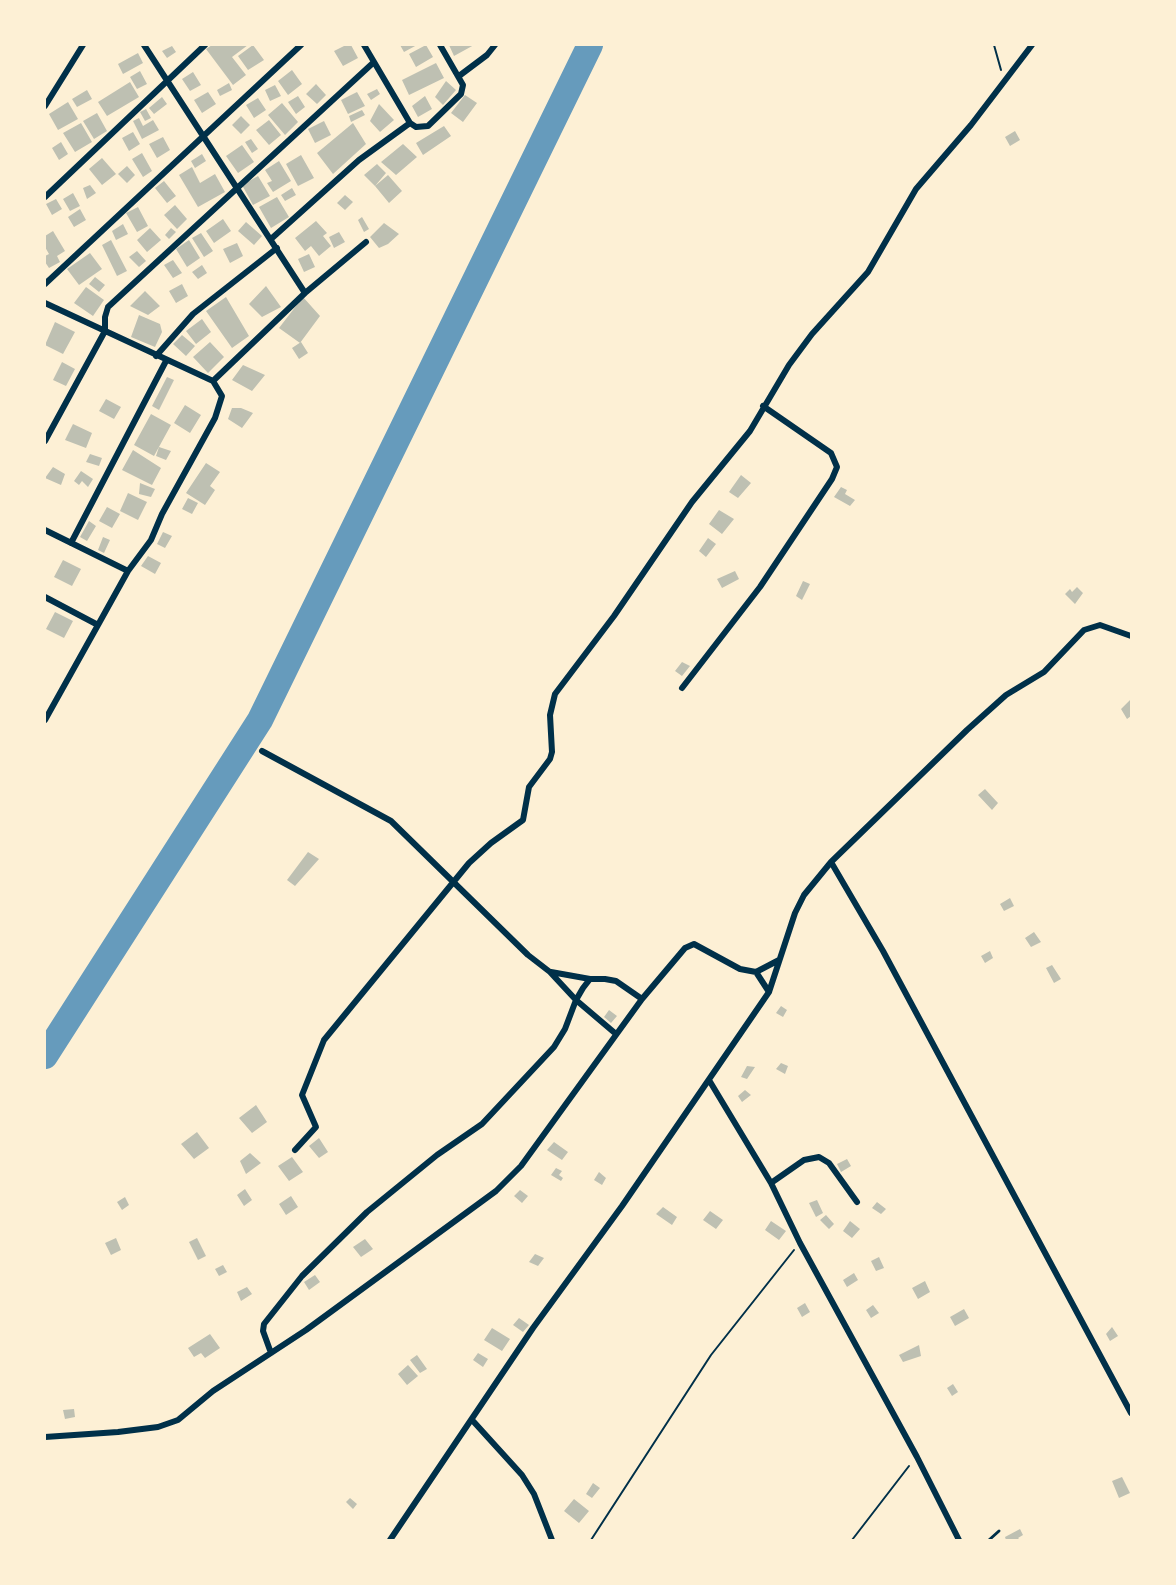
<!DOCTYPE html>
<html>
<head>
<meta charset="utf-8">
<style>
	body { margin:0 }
	#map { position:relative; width:1176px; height:1585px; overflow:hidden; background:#fdf0d5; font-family:Mulish,sans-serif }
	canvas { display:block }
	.frame { position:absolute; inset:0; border:46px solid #fdf0d5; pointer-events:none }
</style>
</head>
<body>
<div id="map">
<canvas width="1176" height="1585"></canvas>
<div class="frame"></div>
</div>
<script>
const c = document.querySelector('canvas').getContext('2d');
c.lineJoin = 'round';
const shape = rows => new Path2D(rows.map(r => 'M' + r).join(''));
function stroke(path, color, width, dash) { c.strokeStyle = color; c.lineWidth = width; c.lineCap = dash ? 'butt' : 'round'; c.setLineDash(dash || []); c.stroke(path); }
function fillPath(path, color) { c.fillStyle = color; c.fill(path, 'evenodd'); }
const river = shape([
	[45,1056,260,720,590,45]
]);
const building = shape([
	[212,45,248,45,232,57,246,75,233,85,206,49],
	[253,45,264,60,248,70,238,56],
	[346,45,351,45,358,58,343,66,334,51],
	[400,45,417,45,404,52],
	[426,45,433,57,416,67,409,54],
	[449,45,474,45,454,56],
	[172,46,176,52,167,58,162,51],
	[138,53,143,63,123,74,118,64],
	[436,63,444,78,409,95,402,80],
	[292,70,302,84,288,95,278,81],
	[140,71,147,84,137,89,130,77],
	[193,72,201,85,190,91,182,79],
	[446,81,456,90,443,105,435,97],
	[130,82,139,97,107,116,98,102],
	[229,83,232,90,220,96,217,90],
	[316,84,326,95,317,104,306,94],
	[275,85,281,96,270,101,265,90],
	[377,89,380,94,371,100,367,94],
	[87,90,92,99,77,107,72,99],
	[208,92,216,104,202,113,194,100],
	[357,92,365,106,348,114,341,100],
	[465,95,477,103,463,122,451,113],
	[298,96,305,107,296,114,288,102],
	[425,96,432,109,418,117,412,106],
	[162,97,167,104,154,114,149,108],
	[258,98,266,110,254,118,246,105],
	[68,102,78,119,58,130,49,114],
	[282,103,298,122,285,135,268,115],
	[379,104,394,120,380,132,370,121],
	[146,109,151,118,145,121,140,112],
	[362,110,365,115,351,122,349,116],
	[97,113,107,131,94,139,83,121],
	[241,116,250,125,241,134,232,125],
	[139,118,143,126,153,120,159,130,142,139,133,121],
	[269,120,281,135,269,145,256,130],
	[324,121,331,135,315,143,308,129],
	[81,123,92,142,75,152,63,133],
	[353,123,366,144,333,174,317,153],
	[444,126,451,136,423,155,416,143],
	[1015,131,1020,140,1010,146,1005,137],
	[133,132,140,144,129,151,122,138],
	[163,137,170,150,157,158,149,144],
	[251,139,258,149,252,153,245,142],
	[61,142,68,154,59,160,52,148],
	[403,144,417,157,396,175,381,162],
	[242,145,254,162,238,173,226,156],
	[142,153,152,171,143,177,132,159],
	[202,154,206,161,195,168,191,161],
	[301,155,314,178,298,186,286,164],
	[102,158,116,174,102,185,89,169],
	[279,161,291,181,273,192,267,183,272,181,265,170],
	[377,164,386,173,375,186,364,175],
	[127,166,135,175,127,183,118,174],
	[192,167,200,183,215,174,225,192,198,207,179,175],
	[388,175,402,191,389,203,375,186],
	[258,176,270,196,253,205,242,185],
	[164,181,176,196,167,203,155,188],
	[90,185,96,193,87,199,83,188],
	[292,188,296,195,285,201,281,195],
	[73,193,80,206,70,211,63,199],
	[345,195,353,202,345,210,337,203],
	[277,197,289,217,271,228,259,207],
	[56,199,62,209,52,215,46,204],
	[175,205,187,219,177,229,164,215],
	[138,207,148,226,137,232,126,213],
	[80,209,86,220,74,227,68,217],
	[362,217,369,229,364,232,358,220],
	[223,219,231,231,214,243,206,231],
	[316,221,327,233,323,236,331,246,319,256,311,246,305,251,295,238],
	[246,222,262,236,254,245,238,231],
	[384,223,399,234,388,244,379,248,370,237],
	[123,224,128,234,116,240,112,231],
	[150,228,161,240,147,252,137,240],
	[171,228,176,232,169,239,165,235],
	[53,231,65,251,57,256,60,262,49,268,45,262,45,256,49,254,45,247,45,236],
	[339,232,345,242,334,248,329,237],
	[201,233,213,251,204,257,192,238],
	[111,240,127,271,117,276,102,245],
	[189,240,200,258,187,267,176,249],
	[237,243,243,256,230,263,223,249],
	[137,251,146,261,139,267,129,257],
	[90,253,102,269,79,285,67,269],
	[309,254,315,267,304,272,298,259],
	[173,260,182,273,173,278,164,265],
	[202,265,207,273,198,279,192,272],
	[95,277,105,285,99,292,89,284],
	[182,284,188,296,176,303,169,291],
	[266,286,281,307,262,317,249,304],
	[86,287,104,300,93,316,74,303],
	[145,291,160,306,148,315,130,306],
	[226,297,249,336,232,348,206,311],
	[303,297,320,316,300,343,279,328],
	[139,315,160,324,162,332,155,347,131,337],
	[202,319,211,332,196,344,186,331],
	[55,322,75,332,63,354,45,345],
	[182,335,195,346,186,356,173,344],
	[210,342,224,357,208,373,193,357],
	[301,342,308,353,299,359,292,348],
	[62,362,75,369,66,386,53,380],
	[243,365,265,375,252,391,232,380],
	[167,377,174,380,159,410,152,406],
	[106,399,121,407,114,419,99,411],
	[185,405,201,415,190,433,174,423],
	[232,408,241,408,253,413,242,428,228,419],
	[151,414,171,425,154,456,134,445],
	[73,424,92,433,86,448,65,440],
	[159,447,171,451,166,460,156,456],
	[133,450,161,468,152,485,122,470],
	[90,454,102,458,99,466,86,462],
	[206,463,220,472,210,486,215,490,205,505,186,493],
	[53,467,65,474,61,485,45,478],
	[81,471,93,479,88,487,82,481,79,485,74,481],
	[741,475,751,483,738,498,729,492],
	[140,483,155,489,151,497,139,494],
	[841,487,847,490,845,494,855,500,850,506,834,497],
	[128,493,147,502,138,520,120,511],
	[188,498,198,503,192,514,182,509],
	[107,507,120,514,112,528,99,521],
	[719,510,734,519,722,534,709,524],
	[89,521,96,526,87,541,80,537],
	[163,532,172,536,165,548,157,544],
	[103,537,110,540,104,553,98,550],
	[708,538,716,544,706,557,699,551],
	[148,556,161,563,155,574,141,566],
	[63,560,81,569,72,586,54,577],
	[735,571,739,579,722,588,717,579],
	[803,581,810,584,802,600,796,596],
	[1077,587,1083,593,1075,604,1065,594,1070,589,1072,592],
	[55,612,73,621,64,638,46,629],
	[682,662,690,666,682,676,675,671],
	[1131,699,1131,716,1127,719,1121,709],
	[985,789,998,803,992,810,978,795],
	[308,852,319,859,295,886,287,880],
	[1010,898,1014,906,1004,911,1000,904],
	[1034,932,1041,942,1031,947,1025,938],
	[990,951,993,958,985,963,981,956],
	[1052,965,1061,979,1054,983,1046,968],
	[781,1006,787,1010,783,1017,776,1013],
	[609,1010,617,1016,611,1023,604,1017],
	[781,1063,788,1066,785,1074,776,1069],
	[747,1066,755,1067,747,1079,741,1077],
	[745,1090,751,1095,742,1102,738,1096],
	[256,1105,267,1122,252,1133,239,1118],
	[197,1132,209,1148,194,1159,181,1144],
	[319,1138,328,1152,319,1158,309,1146],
	[554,1142,568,1152,562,1160,547,1150],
	[250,1153,261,1163,246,1174,240,1161],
	[292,1157,303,1172,289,1181,278,1166],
	[847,1159,851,1166,841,1172,837,1164],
	[556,1168,562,1171,559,1175,563,1178,561,1181,551,1175],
	[599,1172,606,1178,602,1185,594,1180],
	[245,1189,252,1200,244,1206,237,1195],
	[520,1190,528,1196,522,1203,514,1196],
	[291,1196,298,1207,286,1215,279,1204],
	[125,1197,129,1205,122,1210,117,1202],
	[817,1200,823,1213,816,1217,809,1203],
	[877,1202,886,1209,881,1214,872,1208],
	[663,1207,677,1217,672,1225,656,1214],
	[710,1211,723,1220,716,1229,703,1220],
	[826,1215,834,1224,829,1229,820,1220],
	[771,1221,786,1231,779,1240,765,1230],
	[850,1221,860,1229,852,1238,843,1231],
	[116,1238,121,1250,111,1255,105,1243],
	[197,1238,206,1256,198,1260,189,1242],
	[365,1239,373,1249,361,1257,353,1247],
	[535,1254,544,1258,538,1266,529,1262],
	[879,1257,884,1268,876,1271,871,1261],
	[223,1265,227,1272,219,1276,215,1269],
	[854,1273,858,1280,847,1287,843,1280],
	[315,1275,320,1282,309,1290,304,1282],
	[925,1281,930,1292,918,1299,912,1288],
	[247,1287,252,1294,241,1301,237,1292],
	[805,1303,810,1312,802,1317,797,1308],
	[873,1305,879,1313,871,1318,866,1310],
	[964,1309,969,1318,955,1326,950,1317],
	[519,1318,529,1325,523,1332,513,1325],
	[1112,1327,1118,1336,1110,1341,1106,1334],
	[492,1328,510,1339,502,1351,484,1340],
	[210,1334,220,1348,205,1358,201,1353,194,1357,188,1348],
	[919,1345,921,1356,903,1362,899,1355],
	[478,1353,488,1359,483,1367,473,1360],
	[417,1355,427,1369,420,1373,410,1360],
	[408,1365,418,1376,407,1385,398,1374],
	[953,1384,958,1392,952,1396,947,1388],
	[74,1409,75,1417,65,1419,63,1410],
	[1122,1477,1130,1493,1119,1498,1112,1481],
	[593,1483,600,1488,592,1498,586,1494],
	[350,1498,357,1504,353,1509,346,1502],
	[574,1499,589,1511,579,1523,564,1511],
	[1020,1529,1023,1535,1018,1538,1020,1540,1006,1540,1005,1537]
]);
const path = shape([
	[994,45,1001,70],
	[591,1540,711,1355,794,1250],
	[852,1540,909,1466]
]);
const service = shape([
	[989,1540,999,1531]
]);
const minor = shape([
	[144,45,305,293,366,242],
	[459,76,487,55,495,45],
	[45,106,83,45],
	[410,123,416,127,428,126,461,94,463,85,440,45],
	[45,197,205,45],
	[271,239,359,160,410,123,364,45],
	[45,284,301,45],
	[45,303,213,381,222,396,215,418,162,514,151,540,128,571,45,530],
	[156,356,193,314,277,248],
	[213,381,305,293],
	[45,441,105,331,105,317,108,307,374,62],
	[71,543,166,361],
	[45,597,98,625,128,571],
	[682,688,760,587,832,479,837,467,831,453,763,406],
	[45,720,98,625],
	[262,751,391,821,528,955,550,972,576,1000,565,1029,554,1047,482,1124,437,1155,367,1212,302,1276,264,1324,263,1331,271,1353],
	[831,862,883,951,1131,1413],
	[551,972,590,979],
	[756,972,769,992],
	[616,1034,576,1000,583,988,590,979,605,979,616,981,642,999],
	[709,1080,771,1183,800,1243,917,1457,959,1540],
	[295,1150,316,1127,302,1095,324,1040,469,863,491,843,523,820,529,787,550,759,552,752,550,715,555,694,614,616,692,502,750,431,789,365,812,334,868,272,916,189,971,125,1032,45],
	[771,1183,804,1160,819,1157,829,1163,857,1202],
	[473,1421,522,1475,534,1494,552,1540],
	[45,1437,118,1432,158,1427,178,1420,213,1391,306,1330,496,1191,521,1166,642,999,685,948,694,944,740,969,756,972,779,960],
	[390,1540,533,1328,622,1206,769,992,795,913,804,895,831,862,967,730,1006,695,1044,672,1084,630,1100,625,1131,636]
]);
stroke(river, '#669bbc', 26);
fillPath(building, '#bec0b2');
stroke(path, '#003049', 2);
stroke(service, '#003049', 3);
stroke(minor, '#003049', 6);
</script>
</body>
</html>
